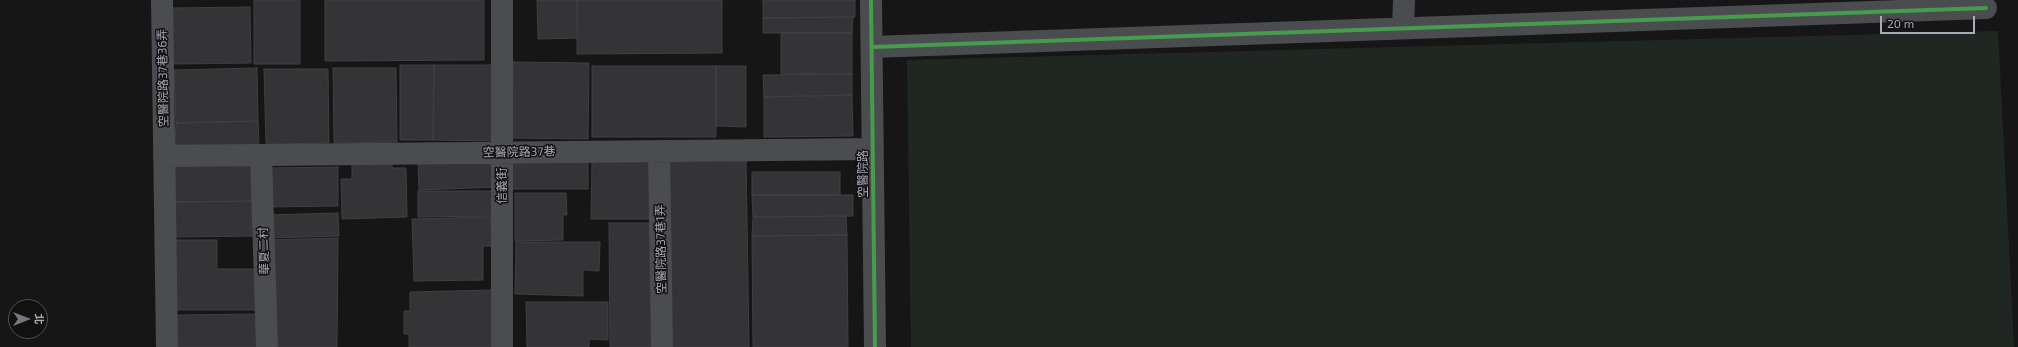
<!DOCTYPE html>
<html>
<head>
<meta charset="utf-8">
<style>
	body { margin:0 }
	#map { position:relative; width:2018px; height:347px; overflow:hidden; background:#161617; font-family:"Exo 2","Noto Sans TC",sans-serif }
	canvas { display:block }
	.north { position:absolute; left:8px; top:299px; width:40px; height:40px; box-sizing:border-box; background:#111112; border:1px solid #4e4e54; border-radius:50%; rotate:90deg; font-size:11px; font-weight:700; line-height:16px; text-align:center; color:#a9aab6 }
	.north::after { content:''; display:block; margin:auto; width:14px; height:18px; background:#76767e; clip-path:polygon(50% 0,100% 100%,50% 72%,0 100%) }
	.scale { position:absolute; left:1880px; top:16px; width:95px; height:18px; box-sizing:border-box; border:2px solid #a9aab6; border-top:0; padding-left:5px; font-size:12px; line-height:14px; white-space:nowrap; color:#a9aab6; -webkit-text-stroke:3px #111112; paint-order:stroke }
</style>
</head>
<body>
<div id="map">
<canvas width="2018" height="347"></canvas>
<div class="north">北</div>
<div class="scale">20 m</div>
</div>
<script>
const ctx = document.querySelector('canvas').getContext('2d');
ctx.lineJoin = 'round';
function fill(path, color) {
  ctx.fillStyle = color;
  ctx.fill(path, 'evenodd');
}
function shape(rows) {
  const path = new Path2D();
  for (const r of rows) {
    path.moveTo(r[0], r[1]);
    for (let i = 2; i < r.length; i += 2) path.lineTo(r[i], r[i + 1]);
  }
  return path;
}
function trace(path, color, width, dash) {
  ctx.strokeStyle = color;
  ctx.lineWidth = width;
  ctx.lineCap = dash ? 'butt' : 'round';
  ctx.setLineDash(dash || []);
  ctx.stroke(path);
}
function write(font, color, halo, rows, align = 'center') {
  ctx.font = font + ' "Exo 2","Noto Sans TC",sans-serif';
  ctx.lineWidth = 3;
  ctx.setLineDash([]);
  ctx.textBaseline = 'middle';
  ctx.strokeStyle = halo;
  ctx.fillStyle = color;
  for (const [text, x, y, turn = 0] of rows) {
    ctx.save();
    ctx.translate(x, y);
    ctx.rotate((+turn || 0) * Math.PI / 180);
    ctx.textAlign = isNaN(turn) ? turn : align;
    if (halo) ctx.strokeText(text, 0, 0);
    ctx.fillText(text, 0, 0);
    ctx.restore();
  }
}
const green = shape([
	[1998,31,2014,347,911,347,907,60]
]);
const building = shape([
	[254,0,300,0,300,64,254,64,254,0],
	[325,0,484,0,484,60,325,61,325,0],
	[537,0,577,0,578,38,538,39,537,0],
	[577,0,722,0,722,53,577,54,577,0],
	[763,0,855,0,855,17,763,18,763,0],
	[250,7,251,63,173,64,173,8,250,7],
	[853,17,852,33,763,33,763,18,853,17],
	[781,33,852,33,852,74,781,74,781,33],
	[513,62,589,63,588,139,512,138,513,62],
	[400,65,434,65,433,140,400,140,400,65],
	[434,65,497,65,497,141,433,140,434,65],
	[592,66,716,66,716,137,592,137,592,66],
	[716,66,746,66,746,127,716,126,716,66],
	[257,68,258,121,176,123,174,70,257,68],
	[333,68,396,68,397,142,334,143,333,68],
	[264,69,328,69,329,143,266,144,264,69],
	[852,74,852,95,764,97,763,75,852,74],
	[852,95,853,136,764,137,764,97,852,95],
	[258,121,259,145,175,145,176,123,258,121],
	[257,157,257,201,175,202,175,159,257,157],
	[496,157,496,187,419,190,418,159,496,157],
	[508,158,588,158,588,189,508,189,508,158],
	[746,158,749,347,668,347,666,159,746,158],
	[392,161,392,168,406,168,407,217,342,219,341,179,352,179,352,162,392,161],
	[592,161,654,161,654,219,591,219,592,161],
	[338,167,338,206,265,207,264,168,338,167],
	[752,172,840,172,840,195,752,195,752,172],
	[418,191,496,191,497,216,418,217,418,191],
	[515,193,566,193,567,215,563,215,563,240,515,241,515,193],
	[752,195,853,195,853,216,753,217,752,195],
	[258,201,258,236,175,237,175,202,258,201],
	[338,213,339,236,269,238,268,215,338,213],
	[846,216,847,235,752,236,753,217,846,216],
	[491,217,492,246,483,246,483,280,414,281,412,219,491,217],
	[609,223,653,223,655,347,610,347,609,223],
	[847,235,848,347,753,347,752,236,847,235],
	[338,238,337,347,271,347,266,240,338,238],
	[175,240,217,240,217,269,262,269,262,310,176,310,175,240],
	[516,242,600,242,599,271,583,270,583,296,515,294,516,242],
	[493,290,494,347,409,347,409,334,404,334,404,311,410,311,410,292,493,290],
	[526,302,608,302,608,340,589,339,589,347,527,347,526,302],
	[258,314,259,347,177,347,176,315,258,314]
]);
const minor = shape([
	[162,0,167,347],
	[502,0,502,347],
	[871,0,875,347],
	[1403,28,1404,0],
	[872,47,1986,8],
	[659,151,662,347],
	[261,155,267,347],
	[164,156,873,149]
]);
const cycleway = shape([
	[871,0,875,347],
	[872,47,1986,8]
]);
const streetNames = [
	["空醫院路37巷36弄",163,78,-91],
	["空醫院路37巷",519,152,-1],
	["空醫院路",863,174,-90],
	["信義街",502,186,-90],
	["空醫院路37巷1弄",661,249,-91],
	["華夏二村",264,251,-92]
];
fill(green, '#202723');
fill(building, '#343436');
trace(building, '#3f4043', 1);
trace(minor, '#4b4c4f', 22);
trace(cycleway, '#469c4c', 4);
write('12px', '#a9aab6', '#111112', streetNames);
</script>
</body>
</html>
